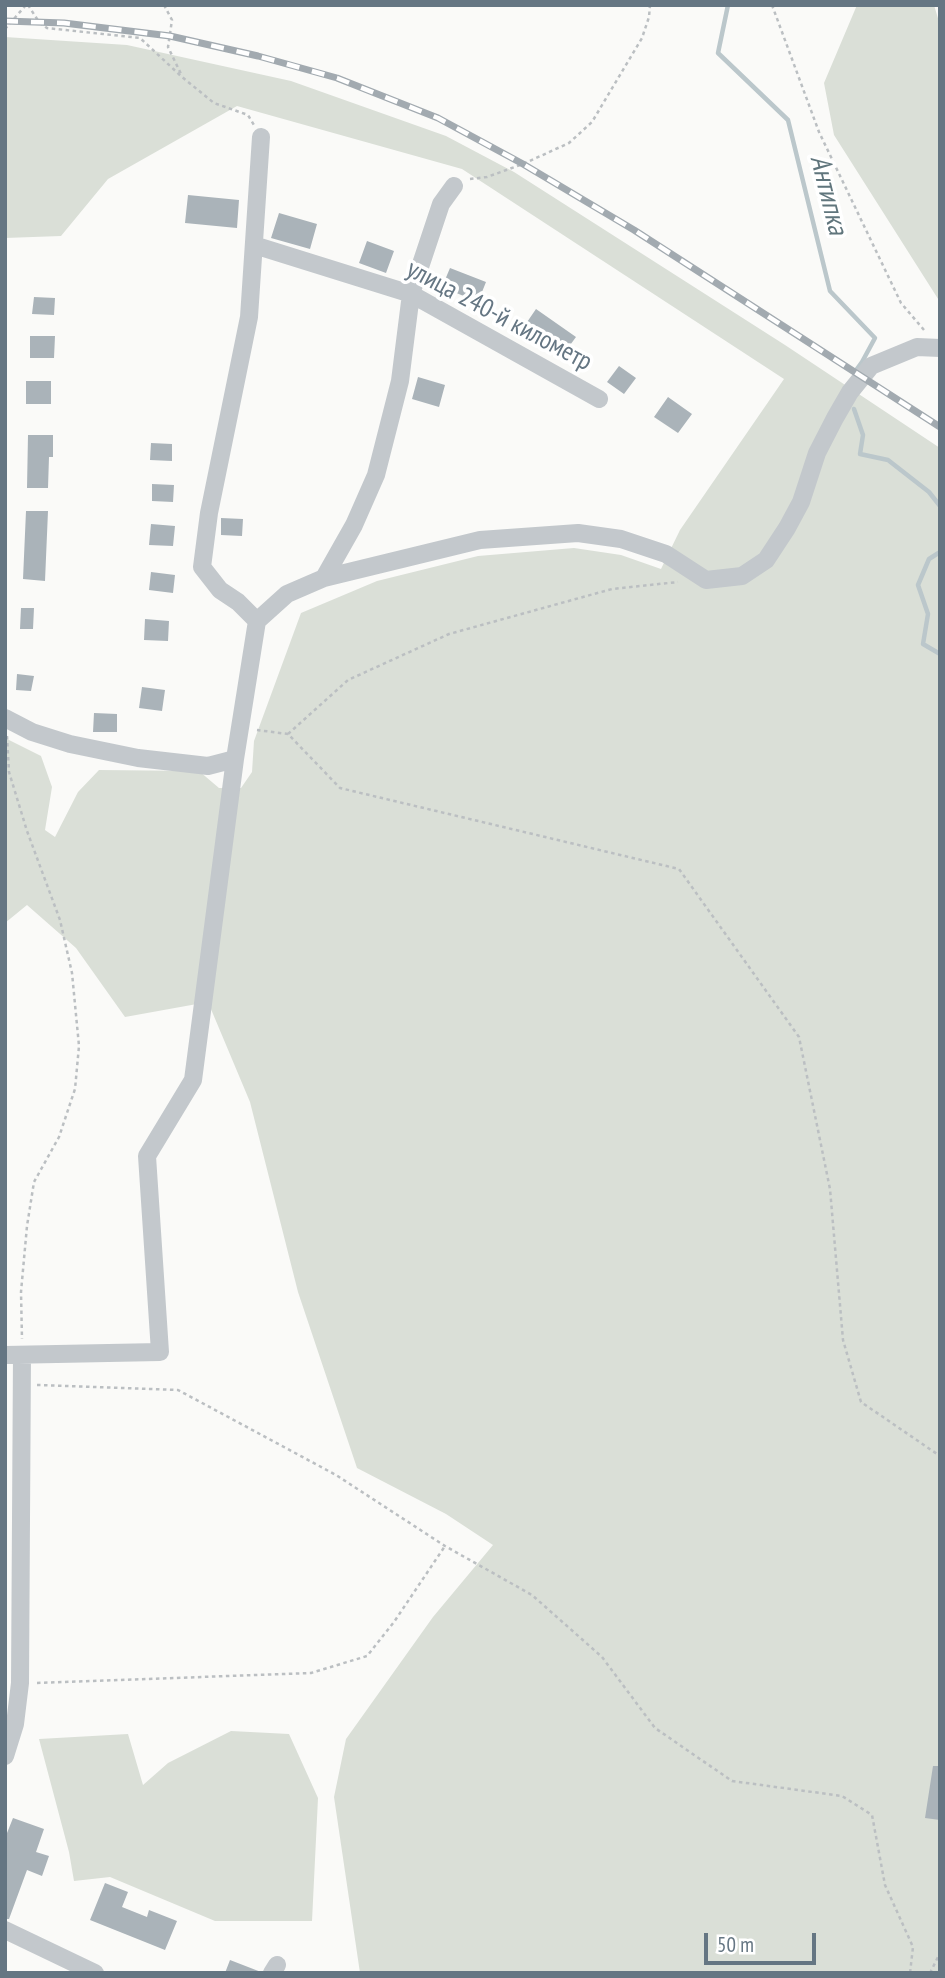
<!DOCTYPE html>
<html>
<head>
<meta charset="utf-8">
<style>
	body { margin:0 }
	#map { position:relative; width:945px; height:1978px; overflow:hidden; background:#fafaf8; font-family:"PT Sans Narrow",sans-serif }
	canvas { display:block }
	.frame { position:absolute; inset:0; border:7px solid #657683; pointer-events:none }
	.scale { position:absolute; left:704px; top:1933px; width:112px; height:32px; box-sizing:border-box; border:4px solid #657683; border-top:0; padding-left:9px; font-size:21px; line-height:24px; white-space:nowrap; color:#657683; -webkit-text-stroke:5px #fff; paint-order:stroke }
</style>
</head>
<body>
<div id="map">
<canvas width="945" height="1978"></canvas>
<div class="frame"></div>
<div class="scale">50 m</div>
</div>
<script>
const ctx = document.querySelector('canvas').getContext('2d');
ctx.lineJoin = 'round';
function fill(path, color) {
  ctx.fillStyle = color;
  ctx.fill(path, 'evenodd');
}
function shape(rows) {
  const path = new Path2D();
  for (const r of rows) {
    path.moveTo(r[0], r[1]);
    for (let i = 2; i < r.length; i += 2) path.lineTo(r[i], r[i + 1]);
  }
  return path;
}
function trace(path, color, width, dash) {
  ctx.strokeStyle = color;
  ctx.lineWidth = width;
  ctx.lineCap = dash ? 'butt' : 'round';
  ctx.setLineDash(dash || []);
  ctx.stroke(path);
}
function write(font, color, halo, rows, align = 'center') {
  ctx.font = font + ' "PT Sans Narrow",sans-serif';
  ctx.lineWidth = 7;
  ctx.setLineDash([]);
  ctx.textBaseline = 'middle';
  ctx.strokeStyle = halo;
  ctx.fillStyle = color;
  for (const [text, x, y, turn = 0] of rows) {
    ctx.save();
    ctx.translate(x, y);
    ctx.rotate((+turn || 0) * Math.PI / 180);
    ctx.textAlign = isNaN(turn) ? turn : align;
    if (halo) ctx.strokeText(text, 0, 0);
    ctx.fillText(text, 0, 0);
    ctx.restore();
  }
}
const green = shape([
	[857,5,934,5,940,25,940,302,834,135,824,83],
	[5,37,127,45,291,81,446,136,514,172,785,345,940,448,940,1973,360,1973,334,1797,346,1739,433,1617,493,1545,446,1514,357,1468,298,1292,250,1102,208,1002,125,1017,76,948,27,905,5,923,5,738,41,756,52,787,45,830,55,837,78,792,99,770,199,771,219,788,241,788,252,772,254,741,301,613,377,581,478,556,574,548,621,555,661,569,680,530,784,379,462,169,237,106,108,179,61,236,5,238],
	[231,1731,289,1734,318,1798,312,1921,215,1921,110,1877,74,1881,69,1852,39,1739,128,1734,143,1785,168,1763]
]);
const stream = shape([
	[728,5,718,53,788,120,830,291,875,338,862,362,854,373],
	[854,409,863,435,860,454,888,460,929,492,940,506],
	[940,552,929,559,918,585,928,614,923,644,940,654]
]);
const building = shape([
	[188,195,239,200,237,228,185,223],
	[279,213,317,224,310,249,271,238],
	[367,241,394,251,386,273,359,263],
	[450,268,486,282,478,302,442,287],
	[34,297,55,298,54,315,32,314],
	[536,309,576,337,562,356,523,328],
	[30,336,55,336,54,358,30,358],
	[619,366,636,378,624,394,607,382],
	[418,377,445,385,439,407,412,399],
	[26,381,51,381,51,404,26,404],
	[668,397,692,414,678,433,654,417],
	[28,435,53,435,53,457,49,457,48,488,27,488],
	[151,443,172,444,172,461,150,460],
	[152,484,174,485,173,502,152,501],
	[26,511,48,511,45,581,23,579],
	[221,518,243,519,242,536,221,535],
	[151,524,175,526,173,546,149,545],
	[151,572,175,575,173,593,149,590],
	[21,608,34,608,33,629,20,629],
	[145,619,169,621,168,641,144,640],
	[17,674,34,676,31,691,16,690],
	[142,687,165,690,162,711,139,708],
	[94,713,117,714,117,732,93,732],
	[933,1766,940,1766,940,1820,925,1818],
	[13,1818,44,1829,36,1852,49,1856,42,1876,27,1870,9,1919,5,1919,5,1838],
	[105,1883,128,1892,122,1907,147,1917,149,1910,177,1921,165,1950,90,1920],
	[230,1960,261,1972,261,1973,225,1973]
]);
const path = shape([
	[28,5,39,22,47,28,140,38,182,77,214,103,248,115,254,125],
	[164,5,172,20,168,47,181,74],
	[772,5,819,132,901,303,924,330],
	[5,29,26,5],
	[470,179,487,177,523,164,569,143,592,122,642,38,649,17,650,5],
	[257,730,288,734,340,788,679,869,799,1037,830,1189,843,1340,861,1402,940,1456],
	[288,734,348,680,449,634,612,589,678,582],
	[7,736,9,772,27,831,60,920,72,973,79,1046,75,1089,59,1137,34,1182,27,1226,21,1292,22,1339],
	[37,1385,178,1390,336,1475,445,1546,532,1595,602,1657,655,1728,732,1781,842,1796,872,1815,885,1885,913,1947,910,1973],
	[37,1683,311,1673,367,1656,394,1622,445,1546],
	[930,1973,940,1953]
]);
const minor = shape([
	[254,245,411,294,599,399],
	[324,578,354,525,376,475,400,381,411,294,441,204,454,186],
	[257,621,238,602,220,590,202,567,209,513,249,317,261,137],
	[5,718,32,732,70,744,138,758,208,766,235,759],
	[5,1355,160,1352,147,1156,193,1080,235,759,257,621,287,594,324,578,480,540,578,533,621,539,666,554,706,580,742,576,766,560,787,528,801,502,817,453,835,418,850,392,871,366,917,347,940,348],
	[5,1756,15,1724,20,1683,22,1355],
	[5,1930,95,1973],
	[272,1973,277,1965]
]);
const rail = shape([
	[5,21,64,23,170,36,258,56,337,78,438,118,523,164,634,230,940,427]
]);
const streetNames = [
	["улица 240-й километр",499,316,28]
];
const waterNames = [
	["Антипка",828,195,76]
];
fill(green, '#dadfd7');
trace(stream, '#bbc7cb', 4.5);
fill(building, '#aab3b9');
trace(path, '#bbbfc2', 2.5, [3.5, 3.5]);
trace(minor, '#c3c8cc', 18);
trace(rail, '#a2aab0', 7);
trace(rail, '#fff', 4.5, [13]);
write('26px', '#657683', '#fff', streetNames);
write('italic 28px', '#60757c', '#fff', waterNames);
</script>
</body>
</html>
